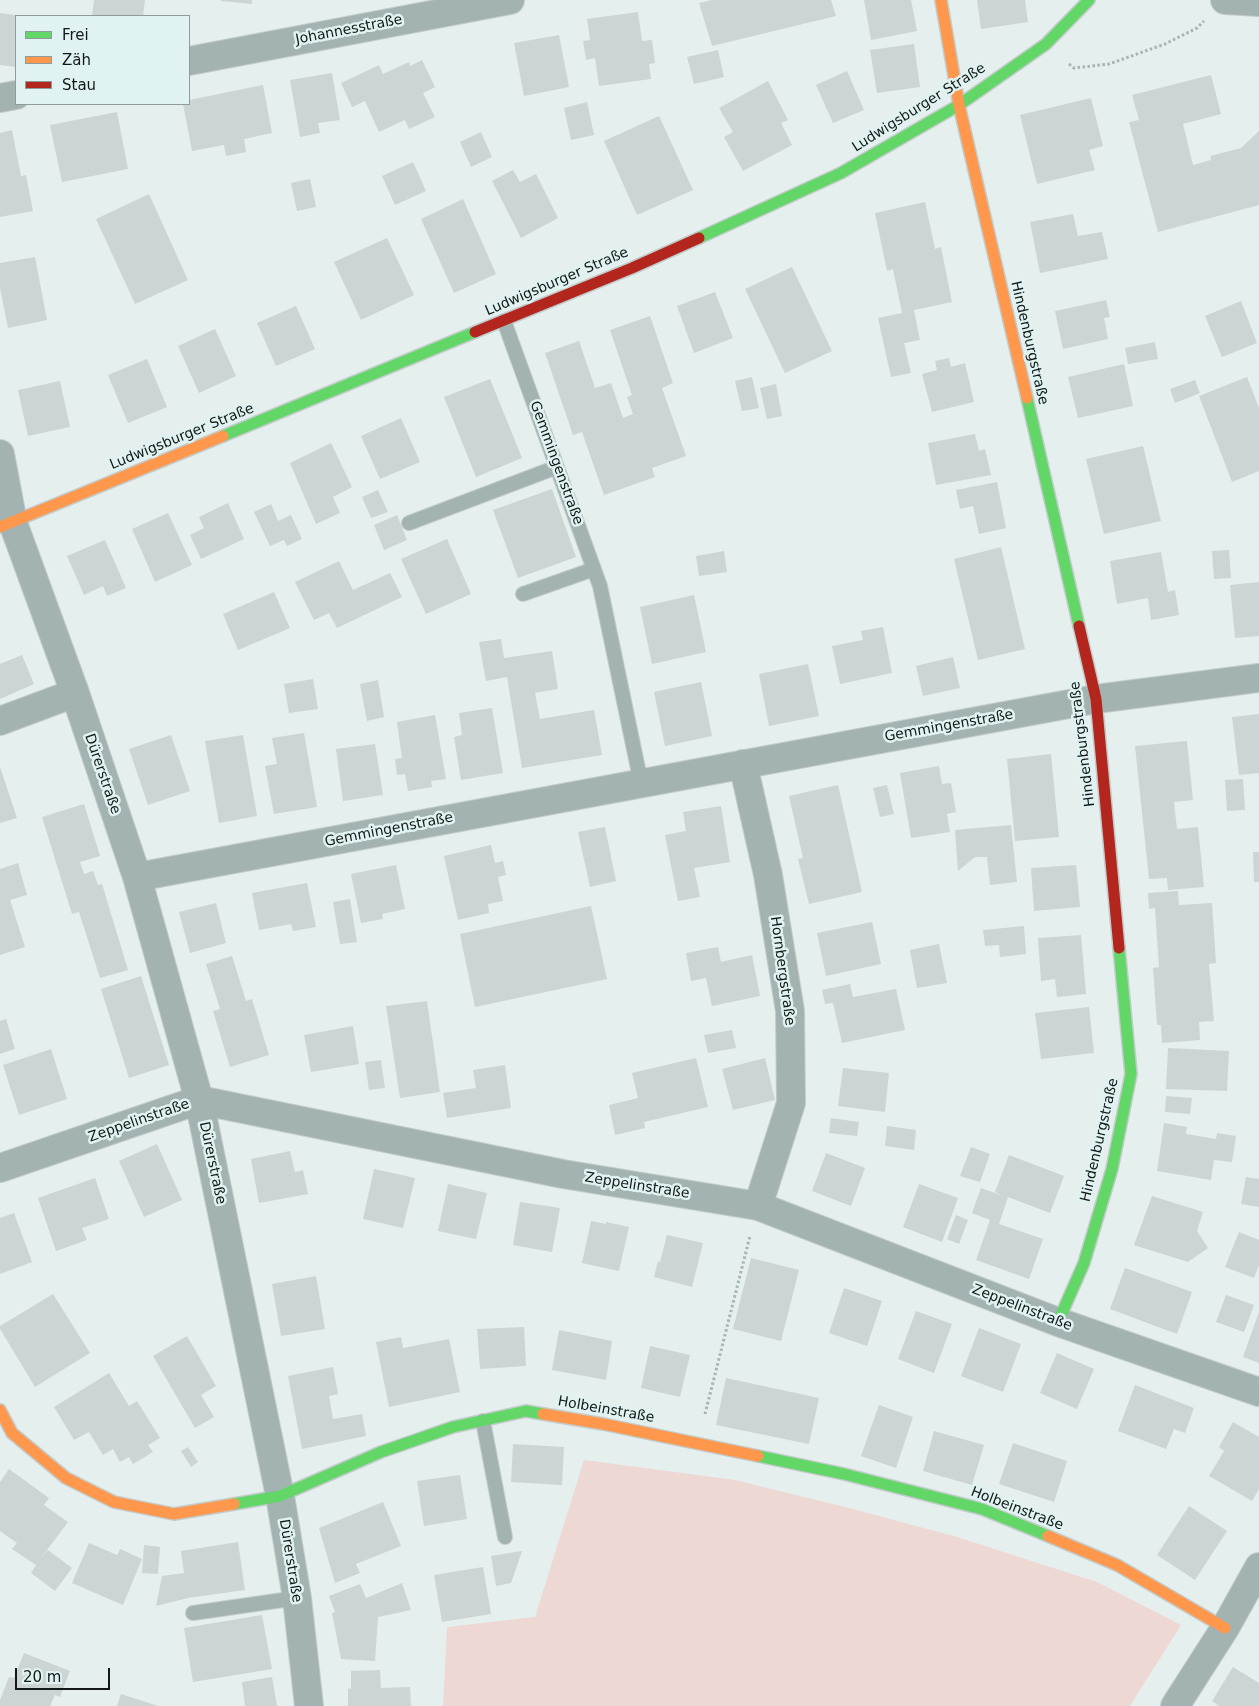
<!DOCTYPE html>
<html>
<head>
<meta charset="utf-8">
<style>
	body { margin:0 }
	#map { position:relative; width:1259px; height:1706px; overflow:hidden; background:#e4efee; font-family:"DejaVu Sans",sans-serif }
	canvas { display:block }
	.legend { position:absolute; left:15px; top:15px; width:175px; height:90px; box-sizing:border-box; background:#e0f3f2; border:1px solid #8e9c9b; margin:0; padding:6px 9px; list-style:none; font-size:15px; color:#121918 }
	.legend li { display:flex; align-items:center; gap:10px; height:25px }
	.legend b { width:25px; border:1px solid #8e9c9b }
	.scale { position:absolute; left:15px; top:1668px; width:95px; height:22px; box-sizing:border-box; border:2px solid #121918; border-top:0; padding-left:6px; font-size:15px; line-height:18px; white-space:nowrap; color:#121918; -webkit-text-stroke:4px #e0f3f2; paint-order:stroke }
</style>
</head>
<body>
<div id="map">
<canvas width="1259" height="1706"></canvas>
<ul class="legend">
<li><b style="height:6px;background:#63d668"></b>Frei</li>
<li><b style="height:6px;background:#ff974d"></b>Zäh</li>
<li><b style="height:6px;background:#b3261e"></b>Stau</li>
</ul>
<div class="scale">20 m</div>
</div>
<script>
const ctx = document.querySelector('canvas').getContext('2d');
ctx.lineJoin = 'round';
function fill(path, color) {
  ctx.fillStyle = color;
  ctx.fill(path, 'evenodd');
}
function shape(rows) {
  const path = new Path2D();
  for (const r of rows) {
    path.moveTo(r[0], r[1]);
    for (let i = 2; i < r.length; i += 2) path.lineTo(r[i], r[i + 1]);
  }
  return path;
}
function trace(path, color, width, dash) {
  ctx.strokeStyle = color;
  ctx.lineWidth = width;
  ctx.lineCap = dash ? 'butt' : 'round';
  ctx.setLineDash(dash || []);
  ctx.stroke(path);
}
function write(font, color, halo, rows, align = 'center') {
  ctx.font = font + ' "DejaVu Sans",sans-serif';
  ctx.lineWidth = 5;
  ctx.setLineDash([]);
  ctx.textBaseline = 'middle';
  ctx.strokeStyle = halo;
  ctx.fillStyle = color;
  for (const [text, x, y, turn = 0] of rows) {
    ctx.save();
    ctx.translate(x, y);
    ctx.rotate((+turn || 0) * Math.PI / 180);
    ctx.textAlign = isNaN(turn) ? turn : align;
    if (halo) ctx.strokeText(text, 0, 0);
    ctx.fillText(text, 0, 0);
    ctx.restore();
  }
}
const green = shape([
	[584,1460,735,1480,853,1509,957,1537,1097,1582,1181,1625,1130,1706,443,1706,447,1627,535,1617]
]);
const building = shape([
	[94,0,145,0,143,16,92,16],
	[221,0,252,0,252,4,221,1],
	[712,0,831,0,836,16,712,46,699,3],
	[864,0,911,0,917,31,871,40],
	[977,0,1025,0,1028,22,981,29],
	[638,12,642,41,652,40,655,63,649,64,651,79,599,86,595,58,586,60,583,41,590,40,587,19],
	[0,13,16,15,16,67,0,65],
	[559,35,569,87,524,96,514,43],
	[914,44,920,87,877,93,870,50],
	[718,50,724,77,694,84,687,57],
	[422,60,435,87,423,93,435,117,409,129,405,120,379,132,365,101,352,107,341,83,379,65,383,74,409,62,410,66],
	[847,71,864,110,833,123,816,85],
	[332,73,340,120,318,123,320,133,300,137,290,80],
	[1211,75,1221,114,1183,124,1193,165,1211,160,1210,156,1241,148,1259,131,1259,205,1158,232,1129,122,1139,120,1132,95],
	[768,81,788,120,781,123,792,145,743,171,724,137,733,132,719,108],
	[263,85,272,133,244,139,246,152,226,156,224,145,192,151,183,104,189,104,189,100],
	[1091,98,1103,146,1089,150,1095,170,1037,184,1020,115],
	[587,102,594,135,571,140,564,108],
	[117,112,128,169,62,182,50,125],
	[659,116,693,190,637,215,604,141],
	[12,130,21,176,26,175,33,211,0,217,0,133],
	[481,132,492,157,471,167,460,142],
	[413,162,426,191,395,205,382,176],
	[513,170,520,182,536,174,558,218,521,238,492,181],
	[310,179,316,207,297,211,291,183],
	[149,194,188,280,135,304,96,219],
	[463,199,496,274,454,293,421,219],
	[925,202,935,249,941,247,952,302,914,310,920,340,904,343,911,373,891,377,878,318,902,313,893,269,887,271,875,213],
	[1073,214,1078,236,1102,232,1108,259,1040,273,1030,222],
	[387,238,414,295,361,320,334,262],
	[35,257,47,320,8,328,0,288,0,263],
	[792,267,832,351,785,373,745,289],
	[715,292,733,338,694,353,677,306],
	[1106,300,1110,317,1104,318,1108,339,1063,349,1055,311],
	[1241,301,1257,343,1222,357,1205,316],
	[296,306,315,349,276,366,257,323],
	[650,316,673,383,662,388,686,456,652,468,655,477,604,495,582,432,573,435,545,353,579,341,595,388,611,383,623,418,633,414,627,397,632,395,610,330],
	[215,329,236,376,199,393,178,346],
	[1155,342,1158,359,1128,364,1125,348],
	[949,358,951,367,965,363,974,402,932,412,922,374,937,370,935,361],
	[147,359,167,407,128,423,108,375],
	[1124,364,1133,406,1078,418,1068,377],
	[752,377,759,408,742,411,735,381],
	[1247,377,1259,408,1259,471,1232,482,1199,396],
	[490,379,522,458,476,477,444,397],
	[1195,380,1200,393,1175,403,1170,389],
	[60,381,70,427,28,436,18,390],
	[776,384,782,416,767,419,760,388],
	[401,418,420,462,380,479,361,436],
	[975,434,979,451,985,449,991,475,936,485,928,443],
	[331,443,352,487,333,497,340,513,316,524,290,463],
	[1143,446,1161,521,1104,534,1086,459],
	[997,482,1006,528,979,534,973,506,960,509,956,490],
	[552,489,576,557,518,578,493,510],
	[378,490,388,512,371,518,362,497],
	[228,503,244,539,201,559,190,535,204,528,199,517],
	[271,504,278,521,291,515,302,539,287,546,284,540,270,546,254,512],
	[168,513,192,565,155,582,132,529],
	[397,515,407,540,384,550,374,525],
	[447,539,471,594,426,614,401,559],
	[105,540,126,588,107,596,103,586,84,595,67,556],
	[1001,547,1025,649,978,660,954,559],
	[1229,550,1231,578,1214,579,1212,551],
	[724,551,727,572,699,576,696,556],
	[1161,552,1168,592,1175,590,1179,615,1151,620,1148,598,1117,604,1110,561],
	[339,561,353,590,390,573,402,597,337,628,329,613,314,620,295,582],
	[1259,582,1259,636,1235,638,1230,585],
	[274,592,290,628,238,650,223,614],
	[694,595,706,652,652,664,640,607],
	[883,627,892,673,840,684,832,646,863,640,861,631],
	[501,639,504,658,552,651,558,689,535,693,540,719,594,710,602,755,522,768,507,677,486,681,479,642],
	[22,655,34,684,0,699,0,664],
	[953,657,960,688,923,696,916,666],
	[808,664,819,716,769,726,759,674],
	[313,679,318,709,289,713,284,684],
	[378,680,384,717,367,721,360,684],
	[701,682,712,736,665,746,654,692],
	[492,708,503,773,461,780,454,737,462,735,459,713],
	[1259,714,1259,773,1239,775,1232,717],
	[435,715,446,779,431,781,432,787,408,791,405,774,397,775,395,759,402,758,397,722],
	[304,733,317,807,274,814,265,766,277,764,272,738],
	[171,735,190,791,148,805,129,749],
	[243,735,257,816,219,823,205,741],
	[1187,741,1193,800,1174,802,1177,829,1198,827,1204,887,1168,890,1167,878,1149,879,1135,746],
	[375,744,383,795,343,801,336,749],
	[1051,754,1059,837,1015,841,1007,759],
	[939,766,942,784,951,783,956,812,947,814,950,832,911,838,900,773],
	[0,767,17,818,0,823],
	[1243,779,1245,810,1227,811,1225,780],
	[838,785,862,892,809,904,798,859,803,858,789,796],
	[887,785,894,814,880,817,873,788],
	[84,804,100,856,80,862,84,874,93,871,98,885,102,884,128,970,100,978,79,912,72,914,42,817],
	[721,806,730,862,694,868,700,897,678,901,665,835,686,831,683,812],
	[1011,825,1017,882,990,885,987,857,975,857,958,871,955,830],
	[605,827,616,881,590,887,578,832],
	[491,845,495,863,503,861,506,875,498,877,503,901,488,904,489,913,458,920,444,856],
	[1253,852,1259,852,1259,882,1254,882],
	[18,863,27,895,10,900,25,947,0,955,0,869],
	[396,865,405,909,382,914,383,919,361,923,351,874],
	[1076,865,1080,907,1034,911,1031,868],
	[307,883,316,927,293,931,291,924,259,930,252,893],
	[1178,891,1179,905,1212,903,1216,963,1209,964,1214,1021,1199,1022,1200,1040,1162,1043,1161,1025,1157,1025,1153,968,1159,967,1155,908,1149,909,1148,893],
	[350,899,357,942,340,944,333,902],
	[216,903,226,943,190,953,179,912],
	[591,906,607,979,475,1007,460,934],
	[872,922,881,964,826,976,817,933],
	[1024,926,1026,954,1000,957,999,945,985,946,983,930],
	[1081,935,1086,994,1057,997,1055,979,1041,981,1038,938],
	[939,944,947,983,917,988,910,950],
	[718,947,721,962,752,955,760,996,712,1006,706,978,691,981,686,953],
	[232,956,246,1001,252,999,269,1055,230,1067,213,1011,220,1009,206,964],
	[141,976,169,1065,129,1078,101,989],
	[850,984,853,997,896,989,905,1030,842,1043,833,1003,825,1004,822,990],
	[427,1001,440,1092,400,1098,386,1006],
	[1089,1007,1094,1053,1041,1059,1035,1013],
	[6,1019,15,1049,0,1054,0,1021],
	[353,1026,359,1064,311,1072,304,1035],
	[732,1030,736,1048,708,1053,704,1035],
	[1168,1048,1229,1051,1227,1091,1166,1089],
	[51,1049,67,1099,19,1115,3,1065],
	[696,1058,708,1107,644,1122,645,1128,615,1135,609,1105,638,1098,632,1073],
	[765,1058,775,1100,733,1110,722,1069],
	[381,1060,385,1088,369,1090,365,1062],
	[505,1065,511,1108,447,1118,443,1093,476,1088,473,1070],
	[843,1068,889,1073,885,1112,838,1106],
	[1166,1096,1192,1098,1190,1114,1165,1112],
	[831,1118,859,1122,857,1136,829,1133],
	[1164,1123,1187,1127,1186,1134,1216,1139,1217,1133,1236,1136,1232,1162,1214,1160,1211,1180,1157,1171],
	[887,1126,916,1130,914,1150,885,1146],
	[157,1144,182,1200,144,1217,119,1161],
	[971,1147,990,1154,980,1182,960,1176],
	[290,1151,295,1172,303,1170,308,1194,259,1203,251,1159],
	[826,1153,865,1168,851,1206,812,1191],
	[1009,1155,1064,1176,1050,1213,1008,1197,999,1224,1043,1239,1029,1279,976,1260,990,1220,972,1213,981,1188,1003,1196,995,1192],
	[374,1169,415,1178,403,1228,363,1219],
	[1246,1177,1259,1179,1259,1207,1241,1204],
	[95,1178,109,1219,82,1228,87,1240,56,1251,38,1198],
	[448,1184,487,1193,476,1239,438,1231],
	[919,1184,958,1198,942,1242,903,1227],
	[1152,1196,1203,1212,1197,1231,1208,1248,1188,1262,1134,1245],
	[520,1202,560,1208,552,1252,513,1245],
	[14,1213,32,1262,0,1274,0,1218],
	[956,1215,968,1220,959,1244,947,1239],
	[591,1221,606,1224,606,1222,629,1227,619,1271,582,1263],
	[1239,1232,1259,1240,1259,1265,1254,1278,1225,1267],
	[667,1235,703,1243,692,1287,654,1277,658,1261,660,1262],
	[751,1258,799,1270,781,1341,733,1329],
	[1125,1268,1192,1292,1177,1334,1110,1309],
	[316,1276,325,1329,281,1336,272,1284],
	[844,1288,882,1301,867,1346,829,1333],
	[53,1294,90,1353,35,1387,0,1329,0,1326],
	[1226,1295,1254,1305,1244,1332,1216,1322],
	[916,1311,952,1324,934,1373,898,1359],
	[1259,1312,1259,1363,1243,1357],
	[524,1327,526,1366,480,1369,477,1329],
	[979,1328,1021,1344,1003,1392,961,1376],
	[559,1330,612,1341,606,1380,552,1370],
	[187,1336,216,1386,201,1395,214,1417,195,1428,153,1356],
	[401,1337,403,1348,449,1339,460,1392,389,1407,376,1342],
	[650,1346,690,1355,680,1397,641,1388],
	[1057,1353,1094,1369,1077,1409,1040,1393],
	[333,1367,338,1394,329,1396,333,1419,362,1414,366,1436,302,1449,288,1376],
	[109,1373,129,1406,137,1401,160,1438,148,1445,153,1452,133,1464,129,1457,120,1462,113,1449,103,1455,89,1432,74,1440,54,1407],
	[726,1378,819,1398,809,1444,716,1425],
	[1135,1385,1194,1408,1185,1433,1174,1429,1166,1449,1118,1431],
	[879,1405,913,1417,896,1468,861,1456],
	[1233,1422,1259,1437,1259,1489,1252,1501,1209,1476,1224,1451,1219,1447],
	[934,1431,984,1445,972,1485,923,1471],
	[1013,1443,1067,1461,1054,1502,999,1484],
	[513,1444,564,1447,562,1485,511,1482],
	[188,1447,198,1462,191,1467,181,1451],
	[9,1469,49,1498,44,1505,68,1522,41,1558,48,1550,72,1568,55,1591,31,1573,36,1565,12,1549,17,1543,0,1531,0,1482],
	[460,1475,467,1519,424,1526,417,1481],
	[383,1502,401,1546,356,1564,360,1573,335,1583,319,1528],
	[1189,1506,1227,1531,1195,1580,1157,1555],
	[238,1542,245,1590,188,1598,156,1606,162,1576,184,1573,181,1551],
	[89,1543,117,1555,120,1549,142,1559,123,1605,72,1583],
	[144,1545,160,1547,158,1574,142,1573],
	[522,1551,511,1583,496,1586,491,1556],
	[483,1567,491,1614,442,1622,434,1575],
	[402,1583,411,1610,378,1617,375,1661,341,1659,332,1613,335,1612,329,1596,360,1584,366,1598],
	[262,1615,272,1669,193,1682,184,1628],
	[24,1653,70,1671,60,1697,55,1695,50,1706,0,1706,0,1700,9,1677,14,1678],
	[1233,1667,1259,1683,1259,1706,1219,1706,1212,1701],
	[380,1670,381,1688,410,1687,411,1706,348,1706,348,1688,351,1689,351,1671],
	[272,1677,277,1706,245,1706,242,1682],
	[121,1694,158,1706,117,1706]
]);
const path = shape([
	[1069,64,1074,68,1109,64,1165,44,1197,28,1204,21],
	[705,1414,750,1236]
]);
const lane = shape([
	[504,321,600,586,641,783],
	[409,523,557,467],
	[523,594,594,569],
	[483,1421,505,1537],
	[193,1613,297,1598]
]);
const street = shape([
	[1225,0,1259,2],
	[189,61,510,0],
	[0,98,16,95],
	[0,454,13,523,75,693,137,877,199,1100,280,1496,297,1598,309,1706],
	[0,721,75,693],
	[743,764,768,875,790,1011,791,1103,758,1206],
	[137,877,1096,699,1259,678],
	[0,1168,199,1100,563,1174,758,1206,1058,1322,1259,1392],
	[1175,1706,1225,1628,1259,1567]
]);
const fast = shape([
	[699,238,841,173,959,105,1046,44,1089,0],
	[1027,398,1079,626],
	[223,436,475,332],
	[1058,1322,1084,1263,1112,1169,1131,1074,1119,948],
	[758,1456,844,1474,982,1509,1048,1536],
	[234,1504,280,1496,381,1452,453,1427,526,1411,543,1414]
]);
const slow = shape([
	[941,0,959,105,1027,398],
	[0,527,223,436],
	[0,1410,12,1433,66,1478,114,1502,174,1514,234,1504],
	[543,1414,603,1424,758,1456],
	[1048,1536,1117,1565,1225,1628]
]);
const jam = shape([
	[475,332,632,268,699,238],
	[1079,626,1096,699,1119,948]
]);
const streetNames = [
	["Johannesstraße",349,30,-11],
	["Ludwigsburger Straße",919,108,-32],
	["Ludwigsburger Straße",557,282,-23],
	["Hindenburgstraße",1029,343,77],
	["Ludwigsburger Straße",182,437,-22],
	["Gemmingenstraße",556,463,70],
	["Gemmingenstraße",949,726,-10],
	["Hindenburgstraße",1083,744,-97],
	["Dürerstraße",102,774,71],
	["Gemmingenstraße",389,830,-11],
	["Hornbergstraße",782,971,82],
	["Zeppelinstraße",139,1121,-19],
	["Hindenburgstraße",1100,1140,-77],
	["Dürerstraße",212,1163,78],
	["Zeppelinstraße",637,1186,9],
	["Zeppelinstraße",1022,1308,21],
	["Holbeinstraße",606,1410,10],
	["Holbeinstraße",1017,1509,21],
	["Dürerstraße",290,1561,81]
];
fill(green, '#eed8d4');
fill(building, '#ccd5d4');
trace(lane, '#c3cccb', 16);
trace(street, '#c3cccb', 30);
trace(fast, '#c3cccb', 14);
trace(slow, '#c3cccb', 14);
trace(jam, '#c3cccb', 14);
trace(path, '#a8b4b3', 3, [2.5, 2.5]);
trace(lane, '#a3b3b2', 14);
trace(street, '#a3b3b2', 28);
trace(fast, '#63d668', 11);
trace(slow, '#ff974d', 11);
trace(jam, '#b3261e', 11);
write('14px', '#121918', '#e0f3f2', streetNames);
</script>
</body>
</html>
